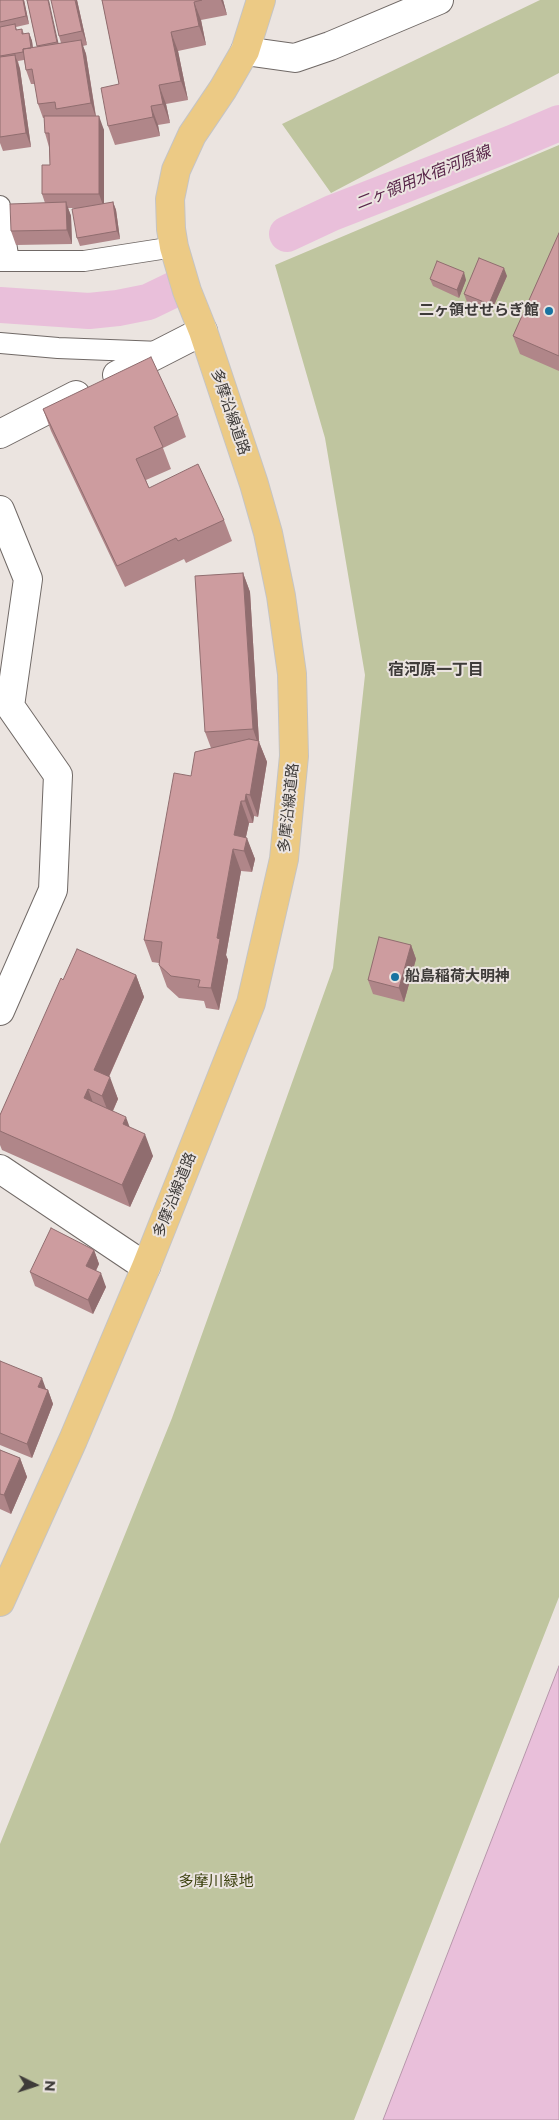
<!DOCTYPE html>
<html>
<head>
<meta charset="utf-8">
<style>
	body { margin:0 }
	#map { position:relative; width:559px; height:2120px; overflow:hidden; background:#ebe4e0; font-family:Montserrat,sans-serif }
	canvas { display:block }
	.north { position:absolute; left:10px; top:2060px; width:50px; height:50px; -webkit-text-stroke:4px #ebe4e0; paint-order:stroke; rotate:94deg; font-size:14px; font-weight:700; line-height:20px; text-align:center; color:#3e3b39 }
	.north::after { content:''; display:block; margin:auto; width:18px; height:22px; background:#3e3b39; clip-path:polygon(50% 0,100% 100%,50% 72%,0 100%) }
</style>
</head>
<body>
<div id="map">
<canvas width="559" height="2120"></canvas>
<div class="north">N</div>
</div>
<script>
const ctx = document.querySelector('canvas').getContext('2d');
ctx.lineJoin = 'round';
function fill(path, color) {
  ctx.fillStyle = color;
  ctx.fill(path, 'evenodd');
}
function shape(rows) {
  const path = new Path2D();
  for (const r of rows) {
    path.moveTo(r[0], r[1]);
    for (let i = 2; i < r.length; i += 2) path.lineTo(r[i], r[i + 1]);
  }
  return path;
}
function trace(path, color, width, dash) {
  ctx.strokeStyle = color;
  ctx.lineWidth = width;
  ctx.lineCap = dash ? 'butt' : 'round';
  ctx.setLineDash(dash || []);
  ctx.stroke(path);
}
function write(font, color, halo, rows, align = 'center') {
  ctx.font = font + ' Montserrat,"Noto Sans JP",sans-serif';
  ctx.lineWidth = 4;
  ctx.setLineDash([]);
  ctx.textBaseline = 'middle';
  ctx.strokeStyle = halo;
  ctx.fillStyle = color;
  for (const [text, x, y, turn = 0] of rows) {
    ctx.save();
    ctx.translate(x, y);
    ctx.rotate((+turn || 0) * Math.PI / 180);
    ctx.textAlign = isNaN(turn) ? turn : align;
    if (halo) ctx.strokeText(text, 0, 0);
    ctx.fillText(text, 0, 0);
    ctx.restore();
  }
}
const green = shape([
	[540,0,559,0,559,73,331,193,282,124],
	[559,145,559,1597,354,2120,0,2120,0,1844,172,1418,333,968,365,675,325,438,275,265]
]);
const water = shape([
	[559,1666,559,2120,383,2120,559,1666]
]);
const canal = shape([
	[287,234,332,213,512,143,559,123],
	[0,305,89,311,118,308,148,302,177,288]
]);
const service = shape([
	[0,206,9,261],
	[0,261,84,261,174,247],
	[0,343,58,348,161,352]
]);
const minor = shape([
	[245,51,295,58,330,46,439,0],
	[117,375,203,331],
	[0,434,76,395],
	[0,510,28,579,10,706,58,775,53,890,0,1011],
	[0,1169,146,1267]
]);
const primary = shape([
	[0,1602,73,1440,146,1267,251,1003,284,859,294,756,292,674,281,596,268,533,254,484,203,331,187,291,174,247,171,229,170,199,176,170,192,135,223,89,245,51,261,0]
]);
const wall = shape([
	[0,0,24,0,29,24,16,27,17,30,22,29,24,34,29,33,32,41,33,48,37,47,27,0,59,44,61,43,59,36,77,0,87,45,83,46,86,54,96,116,104,130,104,204,113,202,116,210,120,239,80,246,77,238,79,208,68,208,71,216,72,244,16,245,11,231,45,203,42,194,50,165,49,147,45,133,44,118,43,118,38,104,35,84,31,84,26,70,24,60,18,61,20,69,31,147,3,151,0,143],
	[102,0,223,0,227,15,201,20,206,45,178,51,188,100,166,104,170,123,158,125,160,136,115,145,108,126,119,84],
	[559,233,559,371,520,354,513,336],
	[507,276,491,312,467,302,464,294],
	[430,279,466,280,459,298,433,286],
	[43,409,178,415,186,437,163,448,171,469,146,480,149,488,224,520,232,541,186,563,184,559,125,587,51,431],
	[243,573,250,592,259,742,267,762,258,817,254,816,253,823,249,823,246,837,255,859,252,872,241,871,226,955,228,960,219,1010,206,1008,204,1001,179,998,167,987,159,965,159,963,152,962,144,940,191,776,211,748,205,732],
	[411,945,416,959,404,1002,373,994,368,980],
	[136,975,144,997,109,1077,118,1099,113,1111,129,1127,153,1156,130,1207,2,1150,0,1145,0,1115,63,980],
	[94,1250,99,1264,96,1271,106,1287,93,1314,35,1286,30,1272],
	[0,1361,48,1390,53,1404,32,1458,0,1445],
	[0,1450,20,1458,27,1477,11,1514,0,1509]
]);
const shadedWall = shape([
	[23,0,24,0,29,24,26,16],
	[48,0,49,0,60,50,57,42],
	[75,0,77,0,87,45,82,31],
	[221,0,223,0,227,15],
	[194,2,201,20,206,45,199,26],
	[171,32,178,51,188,100,181,81],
	[29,33,32,41,34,58,32,50],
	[81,40,86,54,96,118,91,103],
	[15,55,20,69,31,147,26,133],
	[159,85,166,104,170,123,163,104],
	[151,106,158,125,160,136,153,117],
	[99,116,104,130,104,208,99,194],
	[66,202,71,216,72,244,67,230],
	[113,202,116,210,120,239,117,231],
	[504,268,507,276,491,312,489,304],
	[464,272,466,280,459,298,457,290],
	[243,573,250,592,259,742,267,762,258,817,250,795,258,744,253,729],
	[246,794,254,816,253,823,245,801],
	[241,801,249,823,243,850,234,835],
	[247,838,255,859,252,872,244,851],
	[233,849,241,871,226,955,228,960,219,1010,211,988,217,938],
	[411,945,416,959,404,1002,399,988],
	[136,975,144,997,102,1092,94,1070],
	[110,1077,118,1099,110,1117,102,1096],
	[88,1089,96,1111,84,1098],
	[126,1117,134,1139,123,1124],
	[145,1134,153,1156,130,1207,122,1185],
	[94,1250,99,1264,91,1280,86,1266],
	[101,1273,106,1287,93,1314,88,1300],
	[42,1378,47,1392,38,1387],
	[48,1390,53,1404,32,1458,27,1444],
	[20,1458,27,1477,11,1514,4,1495]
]);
const building = shape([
	[0,0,23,0,26,16,0,22,0,0],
	[27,0,48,0,57,42,37,46,27,0],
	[51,0,75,0,82,31,59,36,51,0],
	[102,0,202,0,194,2,199,26,171,32,181,81,159,85,163,104,151,106,153,117,108,126,101,88,119,84,102,0],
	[15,24,16,30,22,29,22,34,29,33,31,48,23,49,23,52,0,56,0,27,15,24],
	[81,40,91,103,56,109,55,102,38,104,32,69,26,70,23,49,81,40],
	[15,55,26,133,0,137,0,57,15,55],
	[44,116,99,116,99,194,42,194,42,165,50,165,49,133,45,133,44,116],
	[66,202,67,230,11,231,10,204,66,202],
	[113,202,117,231,77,238,72,209,113,202],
	[559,233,559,356,513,336,559,233],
	[479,258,504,268,489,304,464,294,479,258],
	[437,261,464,272,457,290,430,279,437,261],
	[151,357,178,415,154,427,163,447,136,459,149,488,198,464,224,520,178,541,176,538,117,566,43,409,151,357],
	[243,573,253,729,205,732,195,576,243,573],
	[249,739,259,741,250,795,246,794,245,801,241,801,234,835,247,838,244,851,233,849,217,938,220,939,211,988,198,987,200,980,171,976,159,965,162,942,144,940,174,773,191,776,195,752,249,739],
	[379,937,411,945,399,988,368,980,379,937],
	[77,949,136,975,94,1070,110,1077,102,1096,88,1089,84,1098,126,1117,123,1124,145,1134,122,1185,0,1131,0,1115,61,978,63,980,77,949],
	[51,1228,94,1250,86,1266,101,1273,88,1300,30,1272,51,1228],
	[0,1361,42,1378,38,1387,48,1390,27,1444,0,1433,0,1361],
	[0,1450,20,1458,4,1495,0,1494,0,1450]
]);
const markers = [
	[549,311,5,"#1873a1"],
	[395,977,5,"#1873a1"]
];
const poiNames = [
	["二ヶ領せせらぎ館",539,311],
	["船島稲荷大明神",405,977,"left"]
];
const streetNames = [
	["多摩沿線道路",230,412,71],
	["多摩沿線道路",289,808,-84],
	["多摩沿線道路",175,1195,-68]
];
const parkNames = [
	["多摩川緑地",216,1882]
];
const waterNames = [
	["二ヶ領用水宿河原線",423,178,-22]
];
const neighbourhoodNames = [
	["宿河原一丁目",436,670]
];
fill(green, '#bfc59f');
fill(water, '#e9bfda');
trace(water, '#b697aa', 1);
trace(canal, '#e9bfda', 36);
trace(service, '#706966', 22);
trace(minor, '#706966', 30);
trace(primary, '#c5c4c4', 30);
trace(service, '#fff', 20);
trace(minor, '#fff', 28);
trace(primary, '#ecca85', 28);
fill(wall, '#b08689');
fill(shadedWall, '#906d6f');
fill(building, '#cd9c9f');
trace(building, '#906d6f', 1);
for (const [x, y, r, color] of markers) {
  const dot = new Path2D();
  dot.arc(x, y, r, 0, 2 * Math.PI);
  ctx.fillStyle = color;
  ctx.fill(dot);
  trace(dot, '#ebe4e0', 2);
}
write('bold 15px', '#3e3b39', '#ebe4e0', poiNames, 'right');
write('15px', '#3e3b39', '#ebe4e0', streetNames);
write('15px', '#3d420f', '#ebe4e0', parkNames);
write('italic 16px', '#59264a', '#ebe4e0', waterNames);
write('bold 16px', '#3e3b39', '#ebe4e0', neighbourhoodNames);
</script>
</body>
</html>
